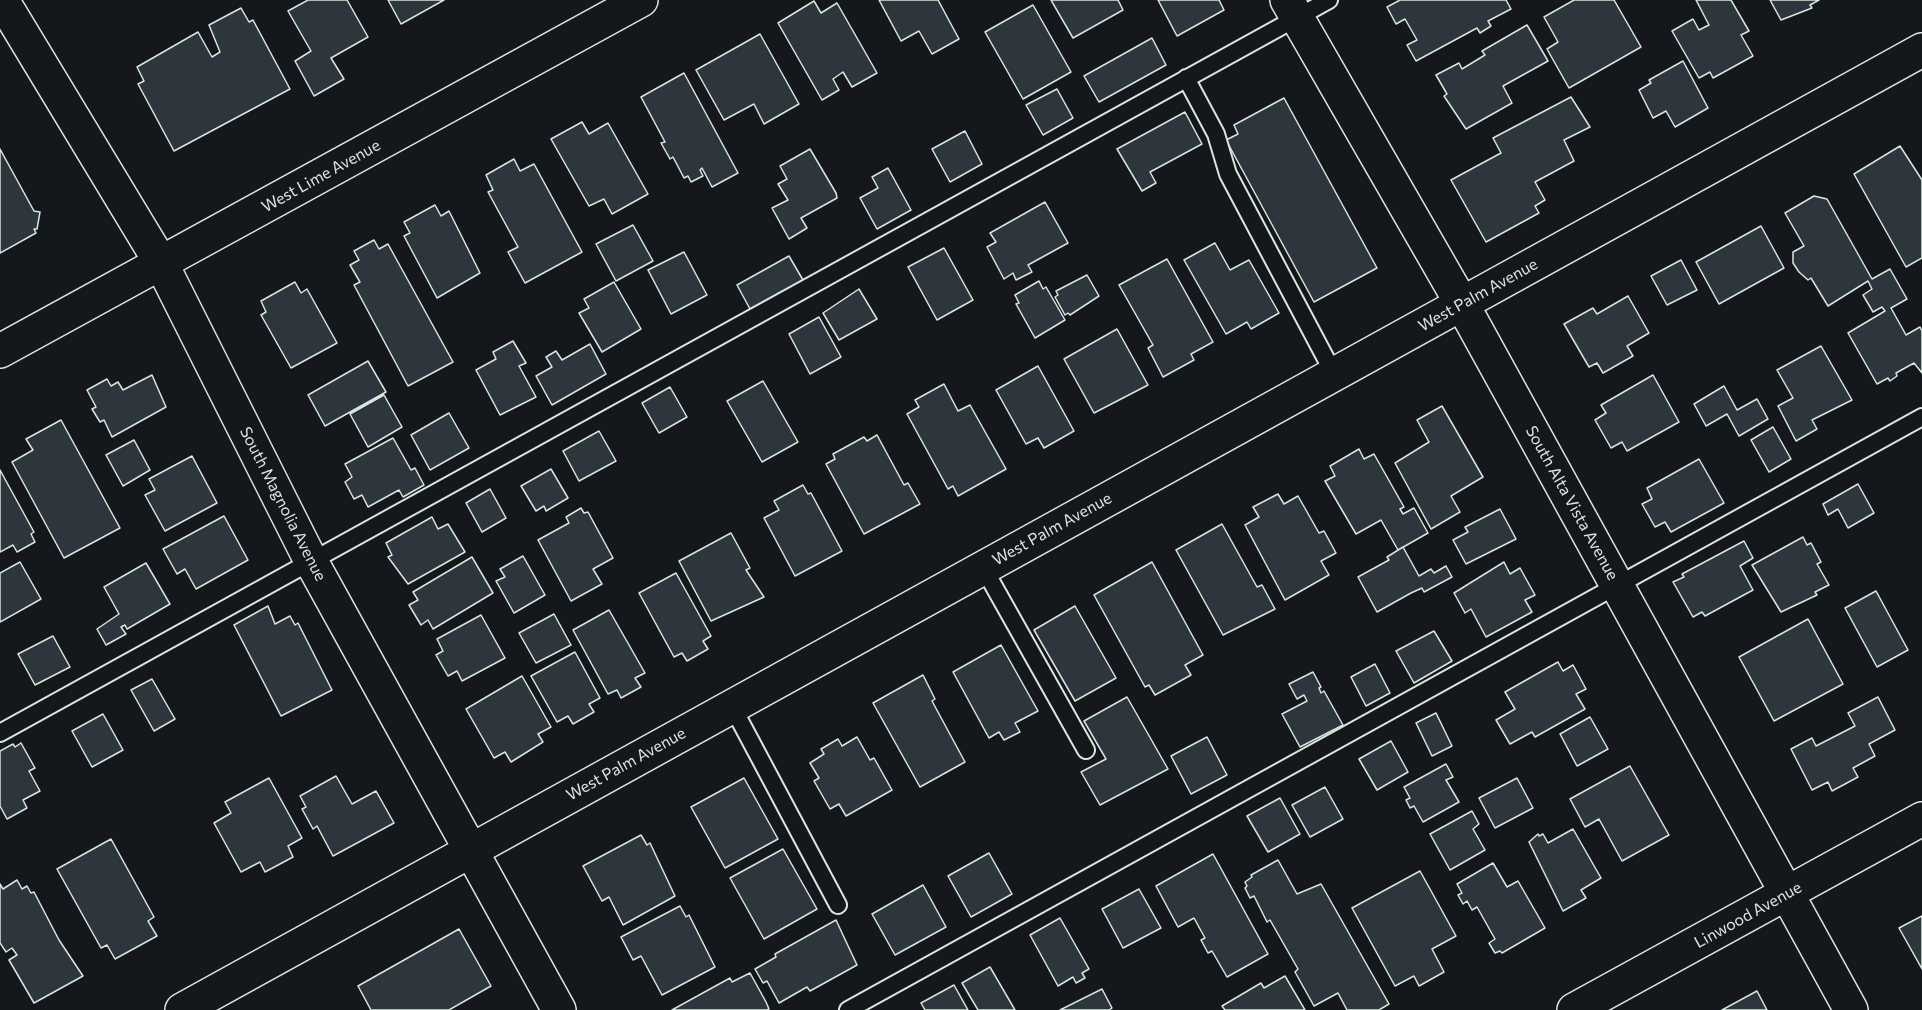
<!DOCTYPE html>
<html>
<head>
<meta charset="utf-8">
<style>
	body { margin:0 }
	canvas { display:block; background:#14181c }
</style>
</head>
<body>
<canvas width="1922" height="1010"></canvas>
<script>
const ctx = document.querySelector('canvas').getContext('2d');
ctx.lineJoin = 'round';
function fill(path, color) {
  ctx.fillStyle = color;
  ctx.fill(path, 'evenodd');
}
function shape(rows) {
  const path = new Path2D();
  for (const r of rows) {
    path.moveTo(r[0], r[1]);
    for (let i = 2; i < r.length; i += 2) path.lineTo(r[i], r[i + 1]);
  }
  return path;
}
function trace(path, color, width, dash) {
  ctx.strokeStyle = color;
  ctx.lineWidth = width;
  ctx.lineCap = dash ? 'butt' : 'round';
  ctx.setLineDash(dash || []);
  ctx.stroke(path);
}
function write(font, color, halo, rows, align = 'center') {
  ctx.font = font + ' Commissioner,sans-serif';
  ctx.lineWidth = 4.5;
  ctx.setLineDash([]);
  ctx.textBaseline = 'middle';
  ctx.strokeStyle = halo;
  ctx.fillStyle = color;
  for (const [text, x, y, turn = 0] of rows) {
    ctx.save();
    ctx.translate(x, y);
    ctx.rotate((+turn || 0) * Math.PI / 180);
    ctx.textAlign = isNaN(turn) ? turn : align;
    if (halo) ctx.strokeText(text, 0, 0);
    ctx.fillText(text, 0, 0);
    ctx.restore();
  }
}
const building = shape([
	[308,0,347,0,368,37,331,58,344,79,314,96,295,61,311,51,288,11,308,0],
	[388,0,444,0,401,24,388,0],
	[879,0,938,0,959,39,932,54,919,31,901,41,879,0],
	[1051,0,1118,0,1123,10,1073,38,1051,0],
	[1158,0,1219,0,1224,10,1177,36,1158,0],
	[1400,0,1506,0,1511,9,1488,21,1491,26,1480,33,1477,28,1416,61,1407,45,1417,40,1405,19,1396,24,1387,7,1400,0],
	[1574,0,1614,0,1641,47,1569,88,1547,49,1558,42,1544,17,1574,0],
	[1696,0,1731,0,1749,31,1741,35,1753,56,1713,78,1710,72,1699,78,1672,31,1693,19,1699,30,1709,25,1696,0],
	[1770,0,1819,0,1810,5,1812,8,1781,20,1770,0],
	[814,1,821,13,837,3,877,73,852,87,843,72,833,79,839,90,822,100,778,23,814,1],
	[1033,5,1071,72,1023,99,985,32,1033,5],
	[241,8,249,22,253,20,290,89,174,151,138,84,144,81,137,67,198,32,212,57,220,52,209,25,241,8],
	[1527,25,1548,61,1503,86,1512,103,1466,129,1444,96,1447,94,1436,75,1459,63,1462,69,1485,55,1482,51,1527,25],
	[760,34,799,104,764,124,754,104,724,120,696,70,760,34],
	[1152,38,1166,65,1099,102,1084,76,1152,38],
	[1683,61,1708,108,1675,127,1666,111,1653,118,1639,90,1651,83,1649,80,1683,61],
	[684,73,738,173,712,187,702,168,700,170,703,176,691,182,688,176,684,178,673,157,670,159,661,143,665,142,641,97,684,73],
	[1057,89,1073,118,1043,135,1026,105,1057,89],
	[1571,97,1590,127,1564,140,1574,161,1535,182,1545,200,1535,206,1539,213,1486,242,1451,180,1501,153,1493,138,1571,97],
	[1284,98,1377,268,1314,302,1226,140,1238,134,1234,125,1284,98],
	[1185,112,1202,144,1150,172,1156,183,1142,191,1117,149,1185,112],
	[582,122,589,134,608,123,648,194,612,214,604,199,589,206,551,139,582,122],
	[965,131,982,164,950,182,932,149,965,131],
	[1900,146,1922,180,1922,258,1906,267,1854,174,1900,146],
	[0,149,34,211,40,212,37,229,34,229,36,233,0,253,0,149],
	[810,149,836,193,837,198,801,218,807,228,789,239,772,208,788,200,778,184,787,179,780,166,810,149],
	[514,159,520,171,534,164,582,252,525,283,508,252,518,247,488,192,493,190,486,175,514,159],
	[888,168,911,210,877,229,860,198,878,188,872,177,888,168],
	[1814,196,1827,199,1872,279,1890,269,1907,299,1891,308,1906,335,1920,327,1922,331,1922,373,1914,363,1896,373,1897,376,1890,381,1888,378,1877,384,1848,333,1885,311,1882,307,1873,312,1863,295,1872,289,1868,281,1828,306,1811,278,1808,280,1799,272,1793,263,1793,252,1804,246,1785,213,1814,196],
	[1045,202,1068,243,1028,265,1032,272,1016,280,1013,273,1004,279,987,247,996,242,990,233,1045,202],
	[435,205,441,216,449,211,480,273,437,298,404,236,410,233,404,222,435,205],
	[633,225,653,261,616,281,596,244,633,225],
	[1761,226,1784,268,1719,304,1696,262,1761,226],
	[374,240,379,249,388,244,453,362,408,386,354,285,360,282,350,265,359,260,354,251,374,240],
	[1215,243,1230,270,1249,260,1279,313,1251,329,1247,322,1226,334,1184,260,1215,243],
	[944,248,973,300,937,320,908,267,944,248],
	[684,252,707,295,671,314,648,270,684,252],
	[789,256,803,280,750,309,737,285,789,256],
	[1167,259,1213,342,1191,354,1194,360,1163,377,1148,348,1153,345,1119,285,1167,259],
	[1681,260,1697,290,1667,305,1651,276,1681,260],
	[1087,275,1099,296,1070,315,1068,313,1065,315,1055,297,1058,295,1056,291,1087,275],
	[1039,281,1043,289,1046,287,1065,320,1035,338,1016,304,1019,303,1015,295,1039,281],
	[295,282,301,293,307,289,337,343,291,368,261,315,266,312,261,301,295,282],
	[614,282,641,329,602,352,579,313,589,308,584,299,614,282],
	[859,289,877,319,839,340,823,313,859,289],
	[1628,296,1649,333,1627,346,1633,356,1603,373,1597,363,1589,367,1564,324,1593,308,1597,314,1628,296],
	[819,317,841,357,810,374,789,334,819,317],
	[1117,329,1148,385,1094,413,1064,359,1117,329],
	[513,341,526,363,519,366,536,397,500,415,476,370,496,359,493,352,513,341],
	[590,344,606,374,552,405,536,376,552,367,546,357,556,351,562,360,590,344],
	[1821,346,1852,400,1812,420,1817,429,1796,441,1778,406,1793,398,1777,370,1821,346],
	[368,361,386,392,325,426,308,395,368,361],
	[1038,366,1074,431,1044,448,1038,438,1026,444,996,390,1038,366],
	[152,375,166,407,112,437,104,420,100,422,92,409,96,407,87,390,107,379,111,386,118,382,123,390,152,375],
	[1653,375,1679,422,1627,451,1622,442,1611,448,1595,420,1606,413,1601,405,1653,375],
	[763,381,798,442,762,462,727,401,763,381],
	[944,384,958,411,970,405,1006,469,958,496,953,486,948,489,907,414,919,407,915,400,944,384],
	[1724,386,1737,410,1757,399,1768,419,1739,436,1727,414,1706,426,1694,404,1724,386],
	[670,387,687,417,659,433,642,403,670,387],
	[384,395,402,427,368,447,350,414,384,395],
	[1442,406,1483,477,1451,496,1460,512,1431,529,1395,463,1429,442,1417,420,1442,406],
	[449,413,469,448,430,470,411,435,449,413],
	[61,420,120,528,64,558,12,462,33,450,26,439,61,420],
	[1773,427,1791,459,1769,472,1751,440,1773,427],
	[599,431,616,461,579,481,563,451,599,431],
	[877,435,904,485,908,483,920,504,864,534,826,464,835,459,833,454,864,437,867,441,877,435],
	[393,438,411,470,415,468,424,485,403,497,399,490,368,507,362,495,354,499,345,482,352,477,345,464,393,438],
	[134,440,150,470,123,486,106,455,134,440],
	[1359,449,1364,459,1374,454,1404,507,1400,509,1403,514,1414,508,1428,533,1398,550,1381,520,1356,534,1325,481,1335,476,1330,466,1359,449],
	[192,456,217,503,165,531,145,495,155,490,149,479,192,456],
	[1699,459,1724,503,1671,532,1665,522,1655,527,1642,504,1652,499,1647,488,1699,459],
	[551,469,568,498,546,511,544,506,536,511,521,486,551,469],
	[0,470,34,532,31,534,35,542,17,552,13,545,0,552,0,470],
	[1858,484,1874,513,1848,528,1838,509,1828,515,1823,504,1858,484],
	[803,485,808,494,811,493,842,551,795,576,764,518,779,510,774,501,803,485],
	[490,489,506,518,482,532,466,503,490,489],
	[1278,494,1284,504,1298,496,1319,533,1324,531,1336,553,1321,561,1329,575,1285,600,1245,525,1259,517,1253,507,1278,494],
	[581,508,584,513,588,512,613,558,593,569,602,584,571,601,538,540,569,523,566,517,581,508],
	[1500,509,1516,539,1466,564,1453,540,1468,532,1465,527,1500,509],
	[224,516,248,560,196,589,185,569,177,574,163,549,224,516],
	[432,517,438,529,448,524,465,552,408,584,388,557,392,555,386,543,432,517],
	[1222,524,1257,587,1262,585,1275,609,1223,635,1176,550,1222,524],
	[731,533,750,568,746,570,764,597,711,621,679,561,731,533],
	[1803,537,1807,545,1811,543,1821,562,1817,564,1829,585,1815,592,1817,595,1781,612,1752,565,1803,537],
	[1744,541,1753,558,1740,566,1753,590,1705,616,1702,612,1693,617,1673,582,1684,577,1682,574,1744,541],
	[1403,547,1419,576,1431,569,1434,573,1446,566,1452,577,1424,592,1422,588,1411,593,1377,612,1358,577,1389,560,1387,557,1403,547],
	[523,556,545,595,514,613,496,581,505,577,500,569,523,556],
	[472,557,493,593,433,629,428,620,421,625,409,605,418,600,413,592,472,557],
	[20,562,41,599,0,622,0,573,20,562],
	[1152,562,1203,655,1185,665,1191,675,1155,695,1149,685,1145,687,1094,595,1152,562],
	[1504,562,1510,574,1520,568,1535,595,1525,600,1532,612,1486,637,1471,609,1465,613,1454,593,1504,562],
	[146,563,170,604,127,629,125,625,121,627,126,634,106,645,97,629,119,614,104,587,146,563],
	[676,573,711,636,703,641,708,649,687,661,682,653,674,657,639,593,676,573],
	[1876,591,1908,650,1877,667,1845,608,1876,591],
	[268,606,275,624,290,616,295,625,298,623,332,690,281,716,234,625,268,606],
	[1075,606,1116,678,1075,701,1034,630,1075,606],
	[609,610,645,673,635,678,641,687,621,698,617,690,608,694,573,630,609,610],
	[554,614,571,645,536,663,519,633,554,614],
	[481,615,505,658,462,681,457,671,448,676,436,655,443,651,437,639,481,615],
	[1808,619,1843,684,1774,721,1739,657,1808,619],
	[1434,631,1452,661,1414,683,1396,651,1434,631],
	[53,636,70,667,35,685,18,654,53,636],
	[1001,645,1038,711,1015,723,1020,732,1004,740,999,732,989,738,953,672,1001,645],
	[575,652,600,698,589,704,594,712,573,724,568,716,557,722,531,676,575,652],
	[1558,662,1563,671,1573,665,1586,689,1576,694,1585,709,1535,737,1532,732,1510,744,1496,720,1515,709,1505,692,1558,662],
	[1375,664,1390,693,1366,706,1351,677,1375,664],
	[1313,672,1321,687,1319,688,1321,693,1324,691,1343,725,1300,747,1282,714,1307,701,1304,695,1297,699,1289,684,1313,672],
	[923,675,935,699,932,701,965,762,920,787,873,703,923,675],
	[522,676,551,727,538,734,543,742,511,762,505,752,494,758,466,709,522,676],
	[152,679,175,719,154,731,131,690,152,679],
	[1127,697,1168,769,1100,805,1081,772,1106,759,1084,721,1127,697],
	[1878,697,1895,730,1869,744,1875,756,1853,768,1858,777,1832,791,1828,782,1812,790,1791,749,1812,738,1816,746,1855,726,1848,713,1878,697],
	[1436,713,1452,746,1432,756,1416,723,1436,713],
	[103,714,123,750,92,767,72,731,103,714],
	[1590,717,1608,749,1577,766,1560,734,1590,717],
	[857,737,870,760,874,758,892,790,846,816,839,804,830,809,814,781,819,778,810,763,824,754,821,749,838,739,842,746,857,737],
	[1207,737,1227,775,1191,794,1171,756,1207,737],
	[1391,741,1408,772,1377,790,1359,759,1391,741],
	[21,743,35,768,29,771,40,791,23,800,27,808,7,819,0,806,0,751,13,744,15,747,21,743],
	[1446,764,1453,777,1446,780,1459,802,1423,822,1414,806,1410,808,1406,800,1410,798,1404,787,1446,764],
	[1630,766,1669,835,1622,861,1599,819,1585,827,1570,799,1630,766],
	[336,776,352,804,376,791,394,823,333,856,317,826,313,829,302,809,306,807,300,796,336,776],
	[269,778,302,838,288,846,293,857,265,872,260,862,241,872,214,823,231,813,225,802,269,778],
	[744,778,778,839,725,868,691,807,744,778],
	[1517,778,1533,808,1495,828,1479,798,1517,778],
	[1325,787,1343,819,1310,837,1292,805,1325,787],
	[1280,798,1300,834,1268,852,1247,816,1280,798],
	[1472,811,1479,824,1473,829,1485,850,1450,870,1430,834,1472,811],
	[1573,829,1601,878,1581,890,1586,898,1563,911,1529,842,1538,834,1539,836,1543,834,1548,843,1573,829],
	[641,835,647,845,650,843,675,896,623,925,609,897,602,901,583,866,641,835],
	[111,839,154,917,148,921,157,936,115,959,107,945,101,948,57,869,111,839],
	[783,849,817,909,764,939,730,878,783,849],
	[989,853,1012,894,971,917,948,876,989,853],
	[1213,854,1268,954,1227,977,1212,951,1208,953,1201,940,1205,938,1194,918,1178,927,1156,886,1213,854],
	[1278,860,1297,894,1321,884,1389,1004,1379,1010,1347,1010,1338,993,1314,1006,1295,972,1298,969,1270,920,1267,922,1254,896,1250,898,1245,888,1247,886,1245,882,1252,877,1251,875,1278,860],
	[1493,863,1507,887,1518,881,1545,928,1502,953,1500,951,1495,953,1489,943,1495,939,1477,907,1472,910,1467,901,1463,904,1458,895,1462,893,1457,884,1493,863],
	[1420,871,1456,936,1432,949,1444,972,1419,986,1414,976,1395,986,1352,908,1420,871],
	[17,880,22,889,27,886,31,893,34,892,59,940,83,976,34,1003,9,960,17,955,12,948,6,952,0,943,0,884,3,889,17,880],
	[923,885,946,927,895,955,872,914,923,885],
	[1139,889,1161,928,1123,948,1102,909,1139,889],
	[680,906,686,917,689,915,715,967,662,995,641,956,633,960,621,937,680,906],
	[1922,916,1922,969,1899,928,1922,916],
	[1060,918,1089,969,1082,973,1085,978,1076,983,1073,977,1058,986,1030,935,1060,918],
	[836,920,857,965,810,991,807,987,779,1003,767,981,763,983,755,969,776,957,775,954,836,920],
	[459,929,491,986,449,1010,371,1010,358,986,459,929],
	[990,967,1015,1010,978,1010,962,983,990,967],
	[750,973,766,1002,769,1009,767,1010,672,1010,730,978,732,982,750,973],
	[1285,976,1305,1010,1225,1010,1222,1006,1261,983,1264,988,1285,976],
	[954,985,968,1010,925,1010,921,1003,954,985],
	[1102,989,1112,1008,1109,1010,1060,1010,1102,989],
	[1757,991,1767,1010,1722,1010,1757,991]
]);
const service = shape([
	[1186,78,1216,134,1228,174,1334,374],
	[983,567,1086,750],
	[732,706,838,905],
	[0,733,1329,0],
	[848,1010,1922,417]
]);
const minor = shape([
	[2,0,161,263,311,561,559,1010],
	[1287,0,1462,304,1851,1010],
	[0,351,641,0],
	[182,1010,1922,50],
	[1574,1010,1922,819]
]);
const streetNames = [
	["West Lime Avenue",321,176,-29],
	["West Palm Avenue",1478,295,-29],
	["South Alta Vista Avenue",1572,503,61],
	["South Magnolia Avenue",283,504,63],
	["West Palm Avenue",1052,529,-29],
	["West Palm Avenue",626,764,-29],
	["Linwood Avenue",1748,915,-29]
];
fill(building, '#2c363c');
trace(building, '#d8e6dc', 1.5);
trace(service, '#d8e6dc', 20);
trace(minor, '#d8e6dc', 36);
trace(service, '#14181c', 16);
trace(minor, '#14181c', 33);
write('16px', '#d8e6dc', '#14181c', streetNames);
</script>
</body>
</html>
